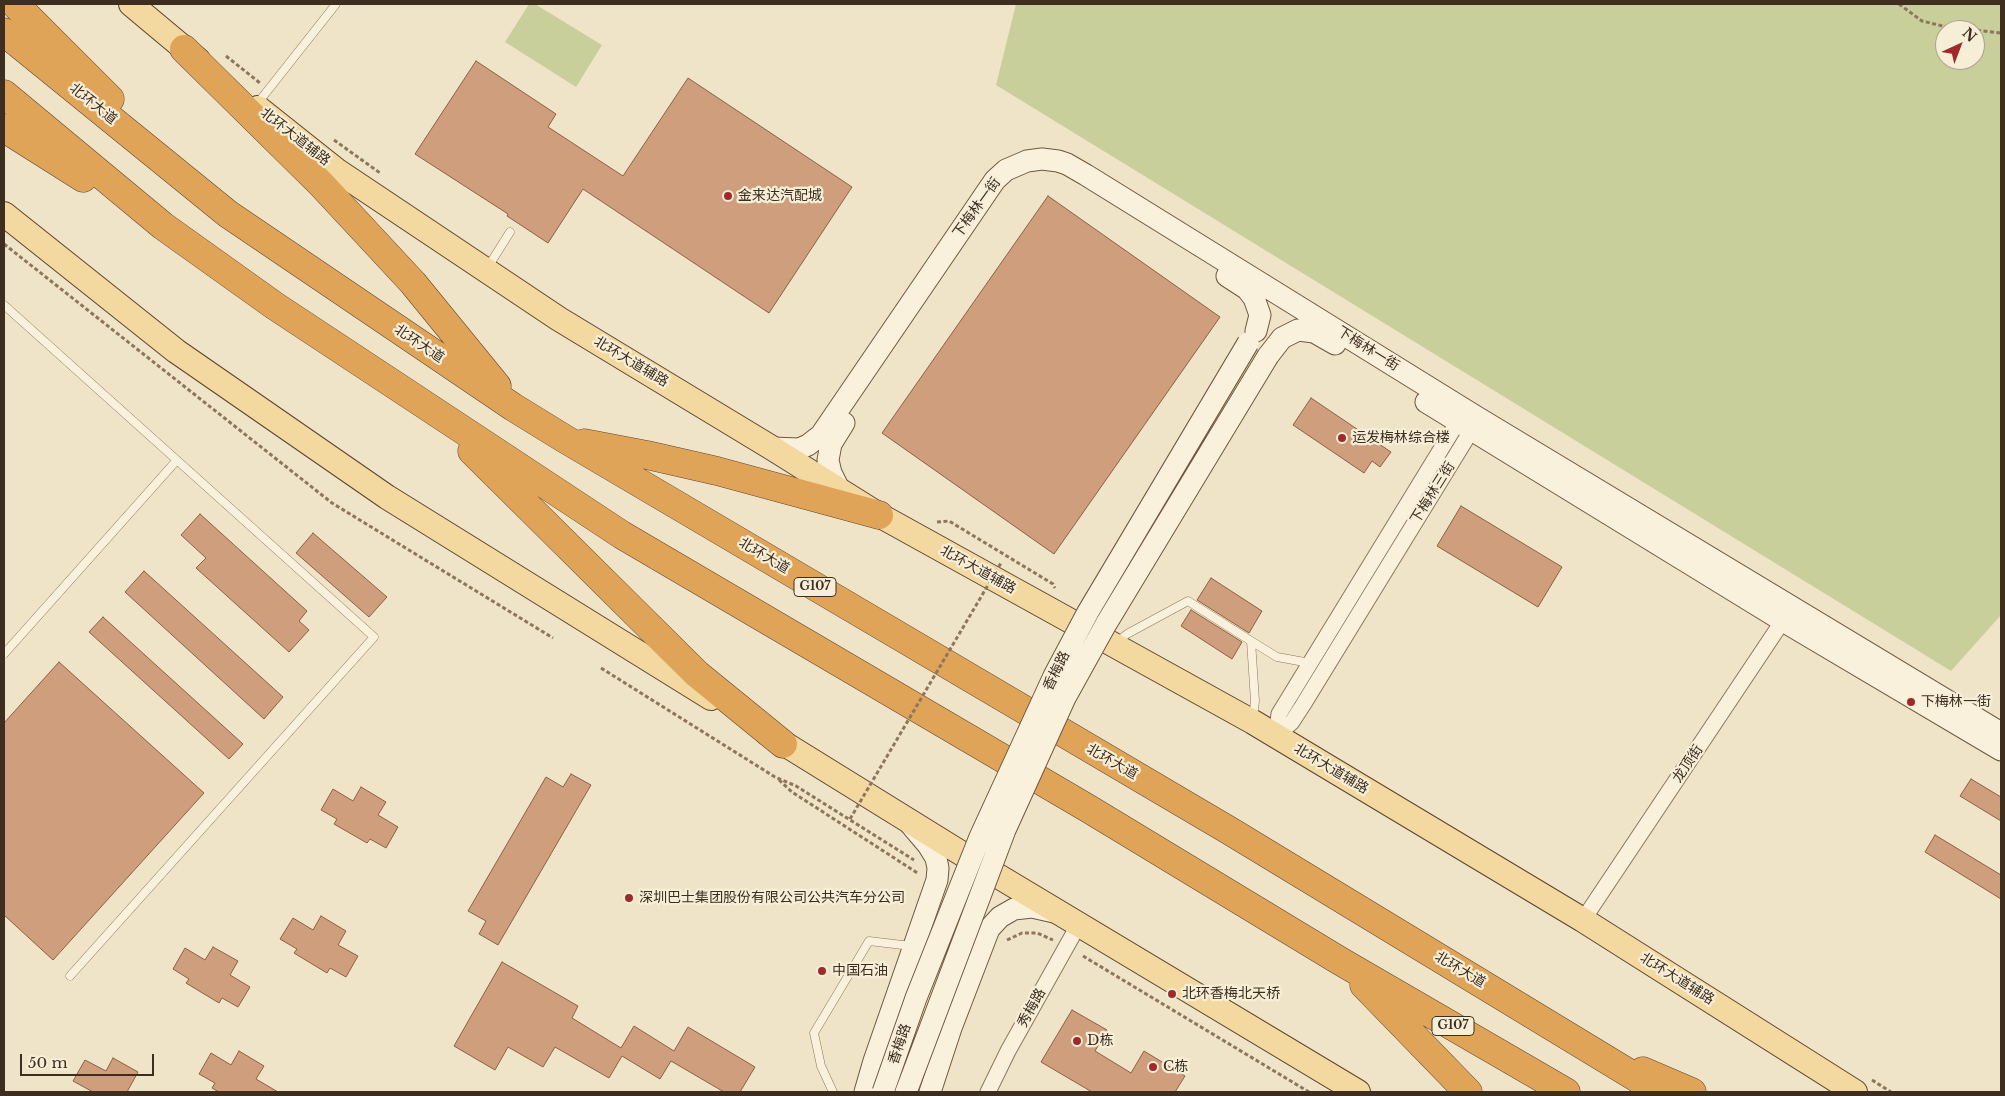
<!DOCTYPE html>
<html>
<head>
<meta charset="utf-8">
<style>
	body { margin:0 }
	#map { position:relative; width:2005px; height:1096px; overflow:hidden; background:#f0e4c8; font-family:"Libre Baskerville",serif }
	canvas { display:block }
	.frame { position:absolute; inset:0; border:5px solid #3d2e20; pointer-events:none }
	.north { position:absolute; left:1935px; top:20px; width:50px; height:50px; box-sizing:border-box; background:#f7eed8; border:1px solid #ada18e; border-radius:50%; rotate:43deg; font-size:14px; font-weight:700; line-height:20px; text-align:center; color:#3d2e20 }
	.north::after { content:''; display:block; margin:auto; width:18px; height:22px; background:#9e2a2b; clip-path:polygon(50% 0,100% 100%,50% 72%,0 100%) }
	.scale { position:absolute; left:20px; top:1054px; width:134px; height:22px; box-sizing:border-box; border:2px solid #3d2e20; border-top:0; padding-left:6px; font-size:15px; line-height:18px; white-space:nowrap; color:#3d2e20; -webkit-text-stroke:4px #f7eed8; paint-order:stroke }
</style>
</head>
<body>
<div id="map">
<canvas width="2005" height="1096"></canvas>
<div class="frame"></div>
<div class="north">N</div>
<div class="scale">50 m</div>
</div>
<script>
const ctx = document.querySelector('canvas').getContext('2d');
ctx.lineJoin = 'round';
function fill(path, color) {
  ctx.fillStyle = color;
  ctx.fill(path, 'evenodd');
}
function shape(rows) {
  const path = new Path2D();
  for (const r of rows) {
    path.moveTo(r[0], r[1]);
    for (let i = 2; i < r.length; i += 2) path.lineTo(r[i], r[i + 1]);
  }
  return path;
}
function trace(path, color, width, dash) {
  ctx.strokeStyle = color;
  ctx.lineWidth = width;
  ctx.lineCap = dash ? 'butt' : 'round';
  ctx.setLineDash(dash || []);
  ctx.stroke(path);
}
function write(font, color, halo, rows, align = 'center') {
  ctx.font = font + ' "Libre Baskerville","Noto Sans SC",serif';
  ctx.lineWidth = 4.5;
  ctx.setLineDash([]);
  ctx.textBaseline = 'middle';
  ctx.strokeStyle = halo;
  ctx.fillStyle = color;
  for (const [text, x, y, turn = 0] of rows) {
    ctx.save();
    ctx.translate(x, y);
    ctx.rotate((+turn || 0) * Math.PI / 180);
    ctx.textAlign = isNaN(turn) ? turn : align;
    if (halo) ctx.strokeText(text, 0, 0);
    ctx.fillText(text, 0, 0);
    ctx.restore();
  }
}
const green = shape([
	[529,4,535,4,602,45,576,87,505,42],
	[1016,4,2001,4,2001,615,1951,671,996,85],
	[1945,30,1975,30,1975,60,1945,60]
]);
const building = shape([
	[476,61,556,114,548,127,623,176,688,78,852,187,769,313,583,189,548,243,507,216,508,214,415,154,476,61],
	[1048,196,1220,317,1054,554,882,433,1048,196],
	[1311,398,1391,452,1380,467,1372,461,1364,473,1293,425,1311,398],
	[1461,506,1562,567,1538,607,1437,546,1461,506],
	[200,514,307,611,299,621,309,630,289,652,196,568,206,558,181,535,200,514],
	[313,533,387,597,369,617,296,553,313,533],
	[144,571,283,697,264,719,125,592,144,571],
	[1211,578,1262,611,1249,633,1197,600,1211,578],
	[1191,610,1242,642,1232,659,1181,626,1191,610],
	[103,617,243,744,229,759,89,632,103,617],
	[59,662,204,793,53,960,4,915,4,723,59,662],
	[571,774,591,785,498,945,479,934,486,921,468,911,546,777,563,787,571,774],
	[1971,779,2001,797,2001,821,1960,796,1971,779],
	[361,787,386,802,378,815,398,827,386,848,370,839,367,843,334,824,337,819,321,810,333,789,353,801,361,787],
	[1935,835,2001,875,2001,899,1925,852,1935,835],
	[321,916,346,931,338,945,358,956,346,977,330,968,327,973,294,953,297,949,280,939,293,918,313,930,321,916],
	[213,947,238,961,230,975,250,987,238,1007,222,998,219,1003,186,983,189,979,173,969,185,948,205,960,213,947],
	[502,962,578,1006,572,1018,621,1048,634,1026,674,1051,688,1027,755,1067,740,1092,724,1092,671,1061,660,1079,622,1056,609,1078,555,1047,543,1067,508,1047,495,1070,454,1046,502,962],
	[1072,1010,1107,1030,1095,1051,1131,1073,1144,1051,1185,1076,1175,1092,1092,1092,1041,1062,1072,1010],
	[239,1051,264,1066,256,1079,278,1092,219,1092,212,1088,215,1083,199,1074,211,1053,231,1065,239,1051],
	[113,1058,138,1072,127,1092,93,1092,73,1081,85,1060,106,1071,113,1058]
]);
const path = shape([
	[1899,4,1922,21,1947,27,2001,33],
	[226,56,260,83],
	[334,140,380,173],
	[4,244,332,503,553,638],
	[937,522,949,521,1053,584,1055,588],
	[601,668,775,777,796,786,914,860],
	[779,780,792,792,919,874],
	[1007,940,1022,933,1037,933,1053,940],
	[1083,956,1309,1092],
	[1872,1080,1891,1092]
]);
const lane = shape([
	[257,104,336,4],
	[488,267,510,232],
	[4,305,374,637,70,976],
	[1251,641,1277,657,1310,663],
	[1117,642,1127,634,1188,601,1251,641,1255,701,1253,717],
	[4,654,177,460],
	[833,1092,821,1066,814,1033,869,941,911,946]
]);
const street = shape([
	[1276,736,1279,714,1457,423,1466,419],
	[1276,736,1292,722,1303,705,1471,431,1473,421],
	[1583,920,1788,613],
	[988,1092,1008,1051,1079,924]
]);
const secondary = shape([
	[1227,276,1247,289,1254,298,1260,315,1256,331],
	[1268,356,1282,338,1298,330,1314,332,1335,344],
	[1426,402,1783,621,2001,750],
	[772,448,799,449,808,445,821,435,995,180,1006,170,1027,161,1042,159,1058,161,1067,164,1086,175,1475,416,2001,733],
	[840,491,831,473,828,460,831,444,844,423],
	[865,1092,874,1061,937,880,938,868,936,858,928,845,911,825],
	[930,1092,951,1028,989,929,1000,917,1014,909,1032,907,1054,912]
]);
const primary = shape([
	[131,4,198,60],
	[258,108,336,170,559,319,772,448,879,515,1253,722,1583,920,1855,1092],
	[4,214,176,351,387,497,711,698],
	[767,733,998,876,1358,1092]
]);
const highway = shape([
	[15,4,110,99],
	[4,32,228,214,513,407,565,439,1230,831,1660,1092],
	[184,49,321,184,413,283,497,386],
	[4,94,163,226,275,306,622,535,1089,809,1340,961,1566,1092],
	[4,128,83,178],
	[584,443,647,455,717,471,879,515],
	[472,451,697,674,783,744],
	[1364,985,1468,1092],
	[1643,1071,1692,1092]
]);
const pathBridge = shape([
	[850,819,1001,563]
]);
const secondaryBridge = shape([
	[883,1092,916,998,980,837,1054,676,1088,612,1248,343],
	[906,1092,1005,830,1065,698,1106,624,1268,356]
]);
const markers = [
	[728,196,5,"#9e2a2b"],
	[1342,438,5,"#9e2a2b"],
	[1911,702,5,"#9e2a2b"],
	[629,898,5,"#9e2a2b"],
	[822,971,5,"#9e2a2b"],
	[1172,994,5,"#9e2a2b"],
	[1077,1041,5,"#9e2a2b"],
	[1153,1067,5,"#9e2a2b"]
];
const shields = [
	[815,587,42],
	[1453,1026,42]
];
const shieldNames = [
	["G107",815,587],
	["G107",1453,1026]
];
const streetNames = [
	["北环大道",93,104,39],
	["北环大道辅路",295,137,38],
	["下梅林一街",977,208,-54],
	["北环大道",419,344,34],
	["下梅林一街",1368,349,32],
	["北环大道辅路",631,362,31],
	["下梅林三街",1433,493,-58],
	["北环大道",764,556,31],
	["北环大道辅路",978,570,29],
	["香梅路",1057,671,-64],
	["北环大道",1112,762,30],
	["龙顶街",1688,764,-56],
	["北环大道辅路",1331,769,31],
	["北环大道",1460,970,31],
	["北环大道辅路",1677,979,32],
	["秀梅路",1032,1008,-61],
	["香梅路",900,1044,-71]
];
const poiNames = [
	["金来达汽配城",738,196],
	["运发梅林综合楼",1352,438],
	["下梅林一街",1921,702],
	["深圳巴士集团股份有限公司公共汽车分公司",639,898],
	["中国石油",832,971],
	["北环香梅北天桥",1182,994],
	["D栋",1087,1041],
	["C栋",1163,1067]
];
fill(green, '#c9cf9b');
fill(building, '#cf9f7d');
trace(building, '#8d5f41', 1);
trace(lane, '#8d765c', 9);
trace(street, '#8d765c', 17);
trace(secondary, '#6f573f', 23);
trace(primary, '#5b4430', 26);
trace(highway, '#5b4430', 29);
trace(path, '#8d765c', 3, [4, 2.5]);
trace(lane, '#faf1dc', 8);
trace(street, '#faf1dc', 15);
trace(secondary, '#faf1dc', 21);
trace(primary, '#f3d9a0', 24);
trace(highway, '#e0a458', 28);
trace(secondaryBridge, '#6f573f', 23, []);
trace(pathBridge, '#8d765c', 3, [4, 2.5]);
trace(secondaryBridge, '#faf1dc', 21);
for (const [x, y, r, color] of markers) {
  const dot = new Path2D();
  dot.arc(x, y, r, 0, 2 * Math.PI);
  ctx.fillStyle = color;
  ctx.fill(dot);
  trace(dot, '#f7eed8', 2);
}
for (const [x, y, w] of shields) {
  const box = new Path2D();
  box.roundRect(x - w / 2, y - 9.5, w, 19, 4);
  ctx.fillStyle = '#f7eed8';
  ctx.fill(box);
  trace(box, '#3d2e20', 1);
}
write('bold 12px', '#3d2e20', null, shieldNames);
write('14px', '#3d2e20', '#f7eed8', streetNames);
write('14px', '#3d2e20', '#f7eed8', poiNames, 'left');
</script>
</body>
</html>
